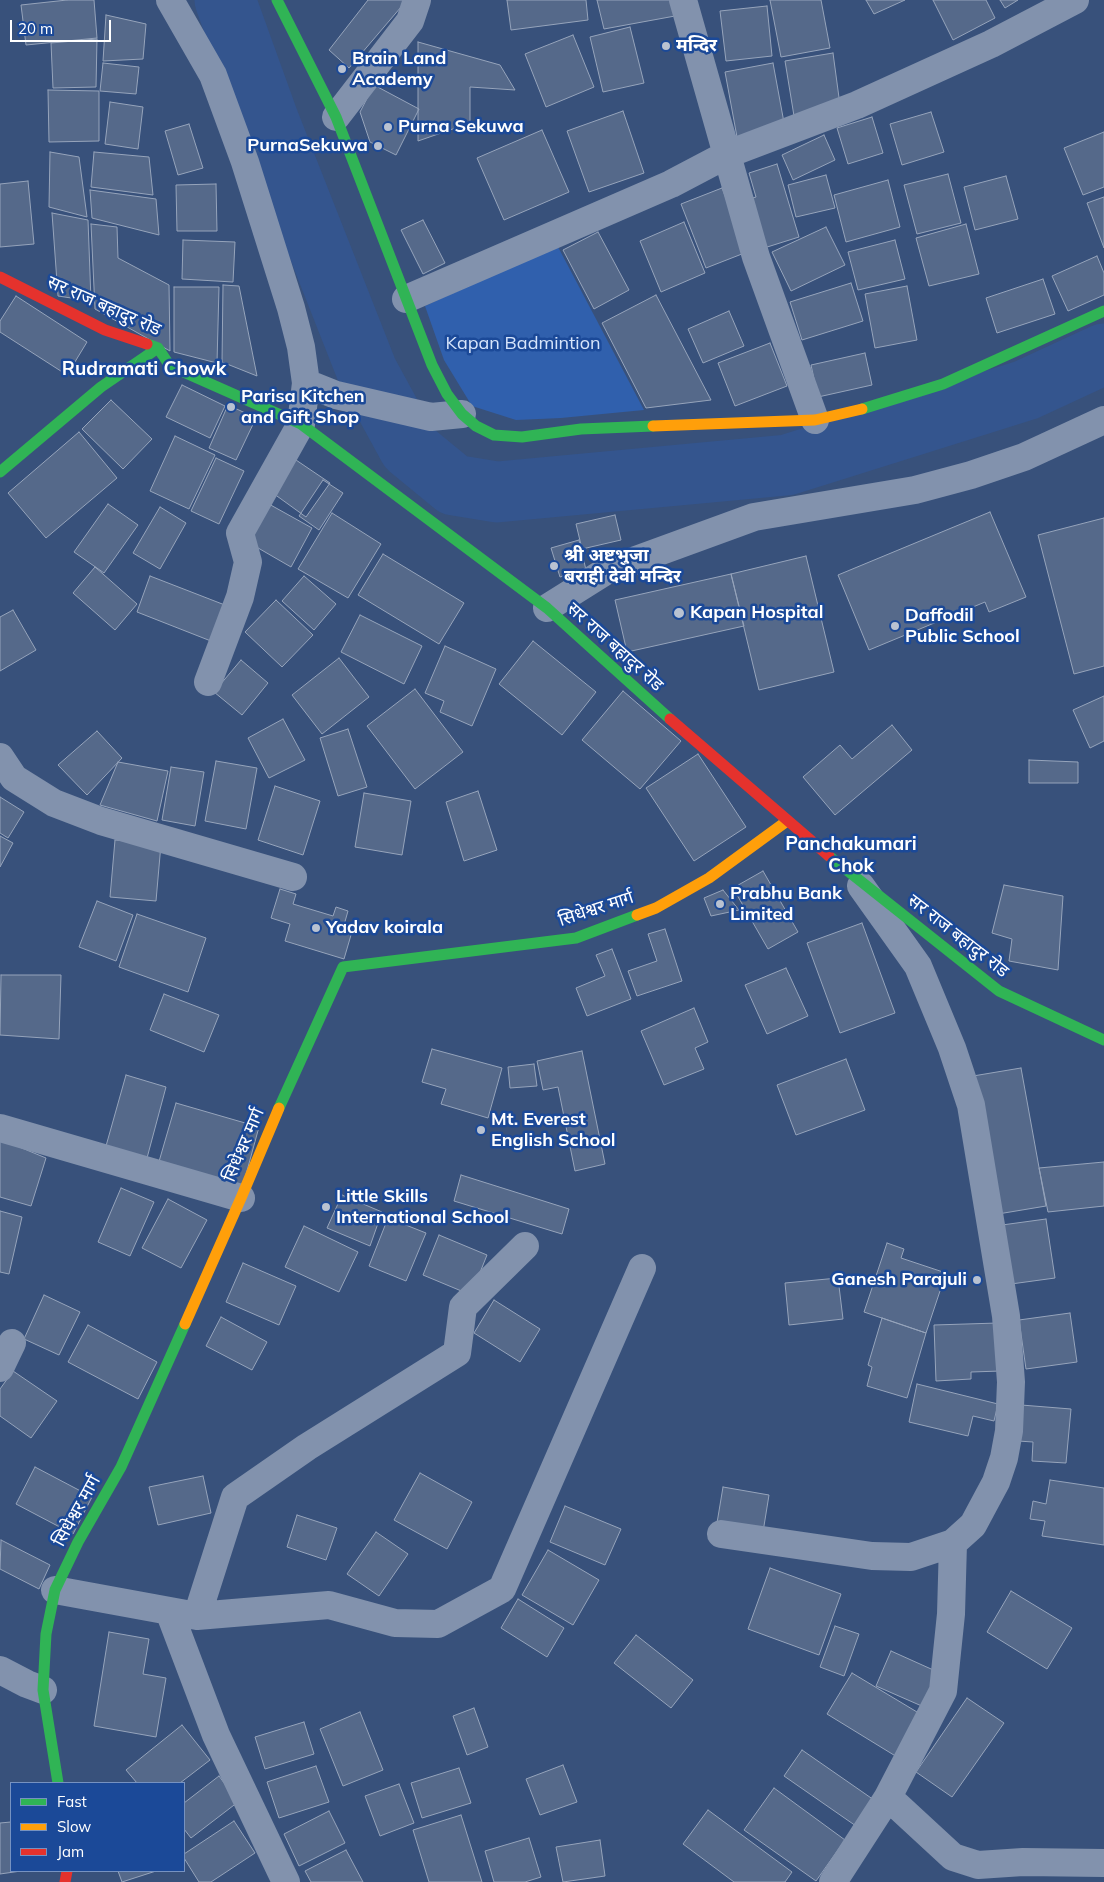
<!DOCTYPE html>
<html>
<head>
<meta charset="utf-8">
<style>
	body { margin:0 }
	#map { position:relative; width:1104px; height:1882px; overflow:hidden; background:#38517b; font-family:Mulish,sans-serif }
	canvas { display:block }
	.legend { position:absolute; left:10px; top:1782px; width:175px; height:90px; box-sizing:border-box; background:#1b4998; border:1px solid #7692c1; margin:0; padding:6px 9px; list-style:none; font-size:15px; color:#fff }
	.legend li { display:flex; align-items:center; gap:10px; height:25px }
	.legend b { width:25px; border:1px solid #7692c1 }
	.scale { position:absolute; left:10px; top:20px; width:101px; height:22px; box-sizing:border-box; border:2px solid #fff; border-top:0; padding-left:6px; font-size:15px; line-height:18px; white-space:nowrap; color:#fff; -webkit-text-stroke:4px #1b4998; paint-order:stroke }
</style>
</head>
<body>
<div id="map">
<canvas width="1104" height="1882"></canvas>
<ul class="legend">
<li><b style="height:6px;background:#30b455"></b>Fast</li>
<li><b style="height:6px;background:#ff9f0a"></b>Slow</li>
<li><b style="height:6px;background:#e5322d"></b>Jam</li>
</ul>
<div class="scale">20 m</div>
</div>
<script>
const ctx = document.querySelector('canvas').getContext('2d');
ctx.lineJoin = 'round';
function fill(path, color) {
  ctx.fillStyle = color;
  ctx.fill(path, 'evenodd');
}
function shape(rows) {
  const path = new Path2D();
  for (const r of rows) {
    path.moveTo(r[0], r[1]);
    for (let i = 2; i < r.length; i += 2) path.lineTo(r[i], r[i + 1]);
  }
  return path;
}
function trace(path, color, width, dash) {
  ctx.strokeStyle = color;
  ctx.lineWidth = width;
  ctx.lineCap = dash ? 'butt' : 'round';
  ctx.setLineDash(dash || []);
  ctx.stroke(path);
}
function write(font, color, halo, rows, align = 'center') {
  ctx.font = font + ' Mulish,"Noto Sans Devanagari",sans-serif';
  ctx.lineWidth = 5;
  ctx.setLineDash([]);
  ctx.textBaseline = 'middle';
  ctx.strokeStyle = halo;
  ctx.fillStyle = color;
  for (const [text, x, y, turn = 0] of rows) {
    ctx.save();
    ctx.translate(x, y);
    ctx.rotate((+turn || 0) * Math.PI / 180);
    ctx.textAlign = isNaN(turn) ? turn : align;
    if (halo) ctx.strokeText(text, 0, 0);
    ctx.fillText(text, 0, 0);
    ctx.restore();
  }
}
const green = shape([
	[557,245,644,410,561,418,516,420,472,406,444,360,425,306]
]);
const river = shape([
	[225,0,269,122,367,371,409,448,454,485,497,492,787,465,1026,390,1104,354]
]);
const building = shape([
	[67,0,94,0,97,38,26,45,21,5,67,0],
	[368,0,407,0,349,68,329,50,368,0],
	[507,0,586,0,588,20,511,30,507,0],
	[597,0,672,0,675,16,604,29,597,0],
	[770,0,821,0,830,48,781,57,770,0],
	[866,0,905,0,874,14,866,0],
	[933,0,986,0,995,18,953,40,933,0],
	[1000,0,1018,0,1005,8,1000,0],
	[767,6,772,56,726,61,720,11,767,6],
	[106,15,146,24,143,59,103,61,106,15],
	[630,27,644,83,603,92,590,37,630,27],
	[573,35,594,87,546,107,525,54,573,35],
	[97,39,96,87,53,88,51,43,97,39],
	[418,42,500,65,515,90,470,87,470,123,418,141,418,42],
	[833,53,840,105,794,116,785,61,833,53],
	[103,63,139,67,136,94,100,91,103,63],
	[773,63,785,128,737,137,725,72,773,63],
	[374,85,419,109,396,155,370,142,360,112,374,85],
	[48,90,99,91,99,141,49,142,48,90],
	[110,102,143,107,138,149,105,144,110,102],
	[623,111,644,173,589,192,567,131,623,111],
	[931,112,944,152,902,165,890,124,931,112],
	[872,117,883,153,848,164,837,128,872,117],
	[189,124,203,168,178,175,165,131,189,124],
	[542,130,569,192,504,220,477,158,542,130],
	[1104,132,1104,187,1083,195,1064,148,1104,132],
	[824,135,835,160,793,180,782,155,824,135],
	[50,152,79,157,87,217,49,207,50,152],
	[94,152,149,157,153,195,91,187,94,152],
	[777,164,799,237,764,248,749,199,756,197,749,173,777,164],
	[948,174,961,223,917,234,904,185,948,174],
	[826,175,835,208,796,217,788,185,826,175],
	[1006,176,1018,219,975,230,964,187,1006,176],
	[888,180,900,227,846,242,834,195,888,180],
	[28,181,34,244,0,247,0,184,28,181],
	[216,184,217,231,177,231,176,185,216,184],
	[722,188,747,252,706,268,681,204,722,188],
	[90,190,156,199,159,235,92,218,90,190],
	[1104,197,1104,248,1087,203,1104,197],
	[52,213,88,220,91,301,58,296,52,213],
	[423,220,445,263,423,274,401,230,423,220],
	[684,222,705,273,661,292,640,241,684,222],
	[91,224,117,227,118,258,169,285,170,351,95,309,91,224],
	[966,224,979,274,929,286,916,238,966,224],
	[826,227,845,265,791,291,772,252,826,227],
	[598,232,629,290,594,309,563,250,598,232],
	[183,240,235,242,233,282,182,279,183,240],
	[895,240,905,279,858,290,848,252,895,240],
	[1097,256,1104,273,1104,295,1068,311,1052,276,1097,256],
	[1043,279,1055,314,997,333,986,298,1043,279],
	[851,283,863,321,802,340,790,302,851,283],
	[223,285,239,286,257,376,222,362,223,285],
	[907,286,917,340,875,348,865,294,907,286],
	[174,287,219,287,217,363,174,352,174,287],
	[656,295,711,400,646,408,602,323,656,295],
	[16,296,87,342,67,375,0,332,0,321,16,296],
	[729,311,744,346,703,363,688,329,729,311],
	[770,343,787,386,735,406,718,363,770,343],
	[865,353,872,385,818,397,811,365,865,353],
	[182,385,225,406,210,438,166,417,182,385],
	[111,400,152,439,123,469,82,429,111,400],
	[228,405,256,418,236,460,209,448,228,405],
	[79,432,117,478,46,538,8,493,79,432],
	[175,436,215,455,189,509,150,491,175,436],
	[216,458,244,471,219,524,191,511,216,458],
	[293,458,330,483,306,517,270,491,293,458],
	[323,480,343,493,319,530,299,516,323,480],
	[267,503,312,528,291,567,246,541,267,503],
	[108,504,138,525,104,573,74,552,108,504],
	[160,507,186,523,160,569,133,553,160,507],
	[990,512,1026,597,989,612,985,602,869,650,838,575,990,512],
	[332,513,381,544,348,598,298,569,332,513],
	[615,515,621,540,582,549,576,524,615,515],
	[1104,518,1104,666,1074,674,1038,535,1104,518],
	[579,540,586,570,560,577,551,548,579,540],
	[383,554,464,603,439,644,358,595,383,554],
	[806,556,834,672,759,690,731,574,806,556],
	[95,567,137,604,115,630,73,593,95,567],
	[731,574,744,626,627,652,615,600,731,574],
	[150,576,230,607,216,643,137,612,150,576],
	[304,576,336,604,314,630,282,601,304,576],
	[276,600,313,635,282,667,245,632,276,600],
	[13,610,36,650,0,671,0,617,13,610],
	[360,615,422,646,404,684,341,652,360,615],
	[533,641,596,692,562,735,499,684,533,641],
	[445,646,496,669,472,726,440,712,444,701,425,693,445,646],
	[339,658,369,697,322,734,292,695,339,658],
	[241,660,268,683,242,715,214,692,241,660],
	[415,689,463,752,415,789,367,726,415,689],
	[623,691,681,741,640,789,582,740,623,691],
	[1104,696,1104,741,1090,748,1073,710,1104,696],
	[283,719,305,760,269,778,248,738,283,719],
	[892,725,912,750,835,815,803,777,840,745,852,759,892,725],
	[348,729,367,787,338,796,320,738,348,729],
	[97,731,122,758,87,795,58,765,97,731],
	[698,754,746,827,694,861,646,788,698,754],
	[1029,760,1078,762,1078,783,1029,783,1029,760],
	[216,761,257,768,246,829,205,821,216,761],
	[118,762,168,771,157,821,100,805,118,762],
	[171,767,204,772,195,826,162,820,171,767],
	[275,786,320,801,303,855,258,840,275,786],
	[478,791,497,850,464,861,446,802,478,791],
	[364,793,411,801,402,855,355,847,364,793],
	[0,797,24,812,8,838,0,833,0,797],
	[0,836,13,843,0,867,0,836],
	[115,840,161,844,156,901,110,897,115,840],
	[763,871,798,932,768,949,733,888,763,871],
	[1004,885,1063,896,1058,970,1009,961,1012,939,992,933,1004,885],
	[280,889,296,894,293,904,333,916,336,907,348,911,342,932,351,935,344,959,285,941,290,924,271,918,280,889],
	[723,890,739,910,711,916,704,898,723,890],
	[97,901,133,915,116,961,79,947,97,901],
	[137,914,206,938,188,992,119,967,137,914],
	[862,923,895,1013,840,1033,807,943,862,923],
	[665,929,682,981,637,996,628,971,657,961,648,934,665,929],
	[612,949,631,999,587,1016,576,988,605,976,596,955,612,949],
	[786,968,808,1016,767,1034,745,985,786,968],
	[1,975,61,975,59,1039,0,1035,1,975],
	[164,994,219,1015,204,1052,150,1030,164,994],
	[694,1008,708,1042,695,1048,704,1069,664,1085,641,1031,694,1008],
	[432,1049,502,1068,488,1118,441,1104,446,1089,422,1082,432,1049],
	[582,1051,605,1164,575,1171,558,1087,543,1090,537,1061,582,1051],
	[846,1059,865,1110,796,1135,777,1085,846,1059],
	[534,1064,537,1086,510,1088,508,1067,534,1064],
	[1021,1068,1046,1206,998,1214,973,1076,1021,1068],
	[126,1075,166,1087,147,1158,106,1146,126,1075],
	[176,1103,259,1127,242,1189,158,1165,176,1103],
	[0,1139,46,1158,31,1206,0,1197,0,1139],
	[1104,1162,1104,1206,1048,1212,1039,1168,1104,1162],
	[461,1175,569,1209,562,1234,454,1201,461,1175],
	[121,1188,154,1202,130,1256,98,1242,121,1188],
	[342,1195,382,1212,370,1246,327,1228,342,1195],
	[168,1199,207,1220,181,1268,142,1248,168,1199],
	[0,1211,22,1217,9,1274,0,1272,0,1211],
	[388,1218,426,1233,406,1281,369,1266,388,1218],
	[1046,1219,1055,1278,1011,1284,1002,1225,1046,1219],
	[304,1226,358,1252,339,1292,285,1267,304,1226],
	[439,1235,487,1255,471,1295,423,1275,439,1235],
	[887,1243,904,1249,901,1258,946,1273,926,1333,864,1312,887,1243],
	[243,1263,296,1286,279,1325,226,1302,243,1263],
	[838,1278,843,1319,789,1325,785,1283,838,1278],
	[44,1295,80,1312,59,1355,24,1339,44,1295],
	[494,1300,540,1329,520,1362,474,1333,494,1300],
	[1070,1313,1077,1362,1026,1369,1019,1320,1070,1313],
	[221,1317,267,1342,252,1370,206,1346,221,1317],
	[882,1318,926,1333,907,1398,867,1386,872,1367,868,1365,882,1318],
	[998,1323,1001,1371,971,1372,971,1379,936,1381,934,1325,998,1323],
	[88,1325,157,1362,138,1399,68,1362,88,1325],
	[13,1371,57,1401,31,1438,0,1416,0,1389,13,1371],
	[917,1384,998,1404,994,1421,973,1416,968,1436,909,1422,917,1384],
	[1021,1405,1071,1409,1066,1463,1032,1461,1033,1442,1018,1441,1021,1405],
	[35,1467,92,1497,73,1534,16,1504,35,1467],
	[420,1473,472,1502,447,1549,394,1520,420,1473],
	[203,1476,211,1513,158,1525,149,1487,203,1476],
	[1050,1480,1104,1488,1104,1545,1042,1536,1045,1521,1030,1519,1033,1501,1046,1504,1050,1480],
	[723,1487,769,1495,763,1532,717,1523,723,1487],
	[565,1506,621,1529,605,1565,550,1542,565,1506],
	[297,1515,337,1528,326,1560,287,1547,297,1515],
	[376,1532,408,1554,379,1596,347,1574,376,1532],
	[1,1540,50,1565,39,1589,0,1569,1,1540],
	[548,1550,599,1580,573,1625,522,1595,548,1550],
	[770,1568,841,1594,819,1655,748,1629,770,1568],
	[1011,1591,1072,1628,1047,1669,987,1632,1011,1591],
	[518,1599,564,1628,547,1657,501,1628,518,1599],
	[835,1626,859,1634,844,1676,820,1667,835,1626],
	[109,1632,149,1639,143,1674,166,1678,156,1737,94,1726,109,1632],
	[636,1635,693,1680,671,1708,614,1663,636,1635],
	[891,1651,940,1673,924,1707,876,1686,891,1651],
	[852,1673,927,1718,902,1760,827,1714,852,1673],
	[967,1698,1004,1723,952,1797,916,1772,967,1698],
	[474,1708,488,1747,467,1755,453,1716,474,1708],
	[360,1712,383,1770,343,1786,320,1729,360,1712],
	[304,1722,314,1754,265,1769,255,1737,304,1722],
	[182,1725,210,1760,180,1783,137,1783,126,1770,182,1725],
	[802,1750,874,1800,856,1826,784,1776,802,1750],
	[563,1765,577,1802,540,1815,526,1779,563,1765],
	[316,1766,329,1802,279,1818,267,1782,316,1766],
	[459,1768,471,1803,422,1818,411,1783,459,1768],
	[219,1776,238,1802,191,1838,184,1829,184,1803,219,1776],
	[399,1784,414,1823,380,1836,365,1796,399,1784],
	[774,1788,845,1840,816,1881,744,1830,774,1788],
	[708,1810,792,1872,785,1882,734,1882,683,1844,708,1810],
	[329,1811,345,1843,299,1866,284,1834,329,1811],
	[461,1815,482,1882,429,1882,413,1830,461,1815],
	[234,1821,255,1853,211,1882,199,1882,184,1858,184,1854,234,1821],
	[11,1822,11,1871,21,1871,0,1874,0,1823,11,1822],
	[529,1838,541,1877,525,1882,494,1882,485,1851,529,1838],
	[600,1840,605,1876,563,1882,556,1847,600,1840],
	[346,1850,363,1882,311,1882,305,1871,346,1850],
	[118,1871,156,1871,122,1882,118,1871]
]);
const street = shape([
	[170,0,213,75,245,162,291,308,301,347,306,383,301,424,240,533,248,562,240,597,208,682],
	[683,0,756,257,815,420],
	[336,117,410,21,417,0],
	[406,299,671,184,728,154,857,105,991,44,1075,0],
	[306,383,336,395,431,417,462,414],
	[547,608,606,571,754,517,915,490,971,475,1024,457,1104,420],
	[0,757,14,778,54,803,101,821,293,877],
	[0,1128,241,1198],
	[0,1368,12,1343],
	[721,1534,872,1556,911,1557,953,1543,973,1525,996,1482,1004,1458,1009,1431,1011,1382,1006,1316,971,1105,952,1048,918,966,861,886],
	[55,1590,197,1616,329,1605,395,1623,438,1624,502,1589,642,1268],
	[169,1611,216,1735,286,1882],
	[197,1616,235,1497,307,1447,457,1353,463,1307,525,1246],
	[0,1670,27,1684,43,1690],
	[888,1797,953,1857,978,1865,1023,1862,1104,1863],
	[833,1882,888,1797,943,1691,951,1614,953,1543]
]);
const fast = shape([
	[277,0,336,117,432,365,447,394,462,414,476,426,494,435,522,437,581,429,653,426],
	[147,344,158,348,170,366,301,424,547,608,670,719],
	[862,409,943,384,1104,311],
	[0,472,101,387,158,348],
	[829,856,999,991,1104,1040],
	[279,1108,343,967,576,938,637,915],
	[58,1783,43,1690,46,1634,55,1590,78,1542,121,1467,185,1324]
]);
const slow = shape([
	[653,426,815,420,862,409],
	[637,915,656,908,709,878,787,821],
	[185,1324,241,1198,279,1108]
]);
const jam = shape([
	[0,277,105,330,147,344],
	[670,719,829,856],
	[65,1882,67,1871]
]);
const markers = [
	[666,46,5,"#b9c2d1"],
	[342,69,5,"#b9c2d1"],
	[388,127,5,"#b9c2d1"],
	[378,146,5,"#b9c2d1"],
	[231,407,5,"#b9c2d1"],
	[554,566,5,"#b9c2d1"],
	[679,613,6,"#b9c2d1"],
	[895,626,5,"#b9c2d1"],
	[720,904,5,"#b9c2d1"],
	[316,928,5,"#b9c2d1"],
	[481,1130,5,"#b9c2d1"],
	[326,1207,5,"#b9c2d1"],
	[977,1280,5,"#b9c2d1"]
];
const poiNames = [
	["मन्दिर",676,46],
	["Brain Land",352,59],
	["Academy",352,80],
	["Purna Sekuwa",398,127],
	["PurnaSekuwa",368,146,"right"],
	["Parisa Kitchen",241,397],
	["and Gift Shop",241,418],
	["श्री अष्टभुजा",564,556],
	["बराही देवी मन्दिर",564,577],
	["Kapan Hospital",690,613],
	["Daffodil",905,616],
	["Public School",905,637],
	["Prabhu Bank",730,894],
	["Limited",730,915],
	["Yadav koirala",326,928],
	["Mt. Everest",491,1120],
	["English School",491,1141],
	["Little Skills",336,1197],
	["International School",336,1218],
	["Ganesh Parajuli",967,1280,"right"]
];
const streetNames = [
	["सर राज बहादुर रोड",104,306,24],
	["सर राज बहादुर रोड",615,647,42],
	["सिधेश्वर मार्ग",596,909,-18],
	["सर राज बहादुर रोड",958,936,38],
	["सिधेश्वर मार्ग",244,1145,-67],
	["सिधेश्वर मार्ग",77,1511,-61]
];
const parkNames = [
	["Kapan Badmintion",523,344]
];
const neighbourhoodNames = [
	["Rudramati Chowk",144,369],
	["Panchakumari",851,844],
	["Chok",851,866]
];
fill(green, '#3060ad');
trace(river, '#34558e', 61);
fill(building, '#55698a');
trace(building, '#96a4bb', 1);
trace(street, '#8292ad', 28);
trace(fast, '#30b455', 11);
trace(slow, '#ff9f0a', 11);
trace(jam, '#e5322d', 11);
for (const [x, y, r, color] of markers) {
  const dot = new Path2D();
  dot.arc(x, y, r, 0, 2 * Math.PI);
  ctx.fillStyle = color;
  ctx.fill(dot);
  trace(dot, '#1b4998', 2);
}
write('bold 18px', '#fff', '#1b4998', poiNames, 'left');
write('18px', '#fff', '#1b4998', streetNames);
write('18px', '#d7e5fb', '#1b4998', parkNames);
write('bold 19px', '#fff', '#1b4998', neighbourhoodNames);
</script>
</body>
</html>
